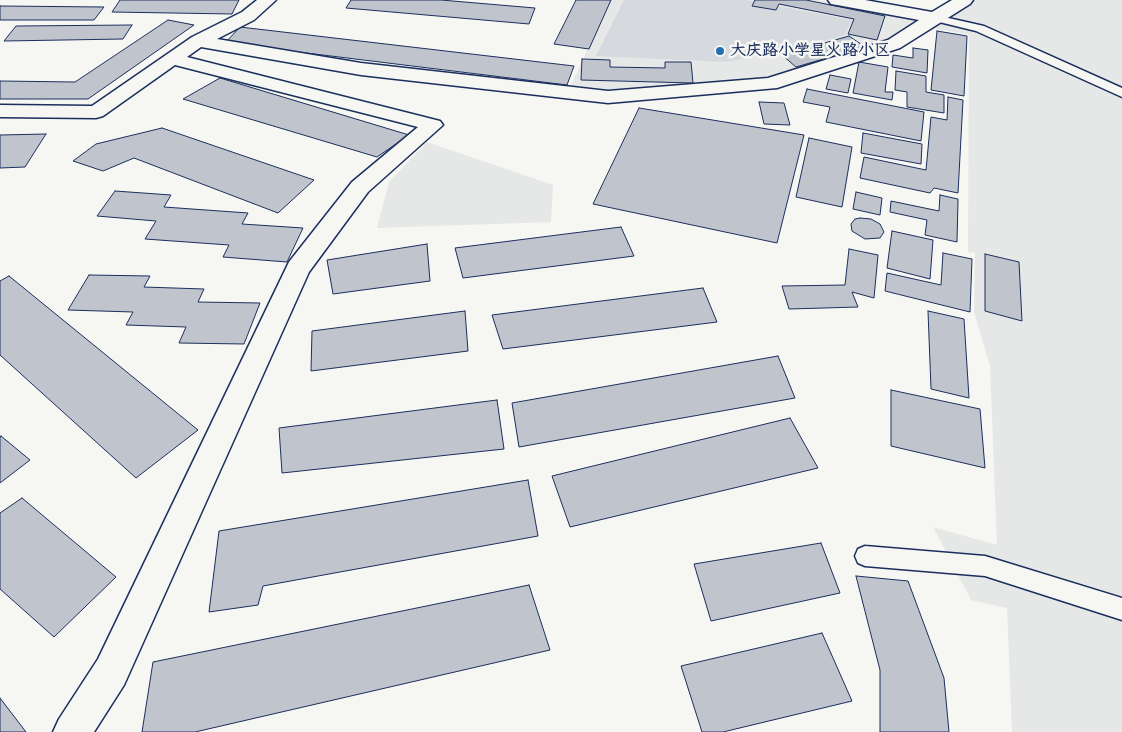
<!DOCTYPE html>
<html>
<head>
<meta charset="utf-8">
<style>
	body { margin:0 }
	canvas { display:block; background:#f6f6f2 }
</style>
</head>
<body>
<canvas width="1122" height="732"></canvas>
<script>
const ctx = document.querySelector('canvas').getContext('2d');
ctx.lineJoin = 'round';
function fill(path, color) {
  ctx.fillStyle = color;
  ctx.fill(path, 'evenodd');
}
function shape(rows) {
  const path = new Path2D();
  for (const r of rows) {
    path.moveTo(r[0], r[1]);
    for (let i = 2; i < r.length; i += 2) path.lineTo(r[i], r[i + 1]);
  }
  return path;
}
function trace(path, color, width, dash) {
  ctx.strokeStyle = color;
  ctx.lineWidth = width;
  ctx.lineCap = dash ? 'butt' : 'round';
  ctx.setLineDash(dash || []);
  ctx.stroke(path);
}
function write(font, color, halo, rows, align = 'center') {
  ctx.font = font + ' Caveat,"LXGW WenKai TC",sans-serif';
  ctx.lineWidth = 5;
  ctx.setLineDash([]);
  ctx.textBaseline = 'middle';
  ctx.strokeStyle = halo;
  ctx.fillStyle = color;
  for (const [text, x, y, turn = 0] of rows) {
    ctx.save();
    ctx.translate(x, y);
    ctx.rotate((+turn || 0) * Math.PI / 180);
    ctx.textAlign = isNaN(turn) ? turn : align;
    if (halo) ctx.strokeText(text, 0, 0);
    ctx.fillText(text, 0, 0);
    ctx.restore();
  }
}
const built = shape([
	[611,0,818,0,919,19,879,44,768,79,605,93,569,89],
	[970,0,1122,0,1122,732,1012,732,1007,608,971,600,933,527,997,545,990,366,974,312,975,253,968,252,969,35,927,27],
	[427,142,553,185,551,222,377,228,389,182]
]);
const green = shape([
	[624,0,745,0,852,20,845,35,798,49,725,62,596,56]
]);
const building = shape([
	[120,0,239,0,232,14,112,12,120,0],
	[351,0,441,0,535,8,529,24,346,8,351,0],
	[576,0,611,0,589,49,554,44,576,0],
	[755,0,806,0,885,16,877,40,848,34,854,19,779,4,776,10,752,6,755,0],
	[0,6,104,7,94,20,0,20,0,6],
	[168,20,194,25,88,99,0,99,0,81,75,82,168,20],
	[132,25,123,39,4,41,16,26,132,25],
	[240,27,574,66,567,85,225,43,240,27],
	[937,31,967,36,964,96,931,90,937,31],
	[849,36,865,47,796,67,782,55,849,36],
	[913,48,928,50,927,73,892,67,893,55,913,58,913,48],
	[582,59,610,60,610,67,665,68,665,62,691,62,693,83,581,80,582,59],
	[859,62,888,67,885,92,893,92,892,100,853,93,859,62],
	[896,71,926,76,926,92,944,95,944,113,907,107,907,92,895,90,896,71],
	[830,75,851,79,848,93,826,89,830,75],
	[220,78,409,135,377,157,183,99,220,78],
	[807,89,924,112,921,141,826,122,830,107,803,102,807,89],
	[948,97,963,100,958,193,934,188,930,193,860,178,864,157,926,170,931,117,947,120,948,97],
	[759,102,784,103,790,125,764,124,759,102],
	[639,108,804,135,777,243,593,204,639,108],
	[162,128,314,180,278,213,134,158,103,171,73,161,96,144,162,128],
	[863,133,922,144,921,164,861,153,863,133],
	[46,134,25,167,0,168,0,135,46,134],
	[809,138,852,147,842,207,796,197,809,138],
	[115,191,171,195,164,207,248,213,242,224,303,228,287,262,223,257,229,245,145,239,156,221,97,216,115,191],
	[856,192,882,198,880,215,853,209,856,192],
	[940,195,958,199,957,242,925,235,927,220,890,212,891,201,939,211,940,195],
	[860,218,871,219,880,224,884,232,880,238,865,239,852,231,851,224,855,219,860,218],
	[621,227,634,256,463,278,455,248,621,227],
	[892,231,933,240,930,279,887,268,892,231],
	[427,244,430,281,333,294,327,260,427,244],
	[849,249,878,255,874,298,852,292,858,307,789,309,782,286,845,285,849,249],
	[943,253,972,259,970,312,885,291,887,273,941,285,943,253],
	[985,254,1019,262,1022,321,985,311,985,254],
	[89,275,150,276,144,287,204,289,198,302,260,303,244,344,179,343,186,327,126,325,133,312,68,310,89,275],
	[9,276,198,430,136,478,0,355,0,281,9,276],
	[703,288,717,322,503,349,492,315,703,288],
	[465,311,468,351,311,371,312,331,465,311],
	[928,311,964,319,969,398,931,389,928,311],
	[778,356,795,398,519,447,512,403,778,356],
	[891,390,980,409,985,468,891,446,891,390],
	[497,400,504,449,282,473,279,428,497,400],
	[790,418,818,468,570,527,552,476,790,418],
	[1,436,30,460,0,483,0,437,1,436],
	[528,480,538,536,263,586,258,605,209,612,219,531,528,480],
	[22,498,116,577,54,637,0,589,0,513,22,498],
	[821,543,840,593,711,621,694,564,821,543],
	[856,576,908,581,944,678,949,732,880,732,880,670,856,576],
	[529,585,550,650,195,732,142,732,153,662,529,585],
	[822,633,852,701,723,732,702,732,681,666,822,633],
	[0,698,26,732,0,732,0,698]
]);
const lane = shape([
	[935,15,984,26,1122,88,1122,97,976,31,931,20,929,18,935,15],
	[865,546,985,556,1122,598,1122,620,985,576,865,566,858,563,855,556,858,549,865,546]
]);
const street = shape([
	[257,0,276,0,254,20,217,39,361,63,608,91,768,78,888,40,919,20,837,5,831,4,828,0,865,0,932,12,952,0,973,0,970,4,900,48,777,88,608,103,361,75,201,47,187,57,440,121,443,125,368,192,309,272,124,685,94,732,53,732,59,719,98,659,289,262,352,182,418,127,175,65,103,116,96,118,0,117,0,105,92,106,192,37,242,12,257,0]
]);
const markers = [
	[720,51,5,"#1f6fb2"]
];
const farPoinames = [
	["大庆路小学星火路小区",730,51]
];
fill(built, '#e6e7e7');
fill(green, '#d6d9dd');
fill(building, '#c0c4cd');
trace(building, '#1b2f5e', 1);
trace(lane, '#1b2f5e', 3);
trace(street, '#1b2f5e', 3);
fill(lane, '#f6f6f2');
fill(street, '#f6f6f2');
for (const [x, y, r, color] of markers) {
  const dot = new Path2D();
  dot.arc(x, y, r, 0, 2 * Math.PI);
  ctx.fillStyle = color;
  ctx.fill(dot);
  trace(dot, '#f6f6f2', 2);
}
write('bold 16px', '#1b2f5e', '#f6f6f2', farPoinames, 'left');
</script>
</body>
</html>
